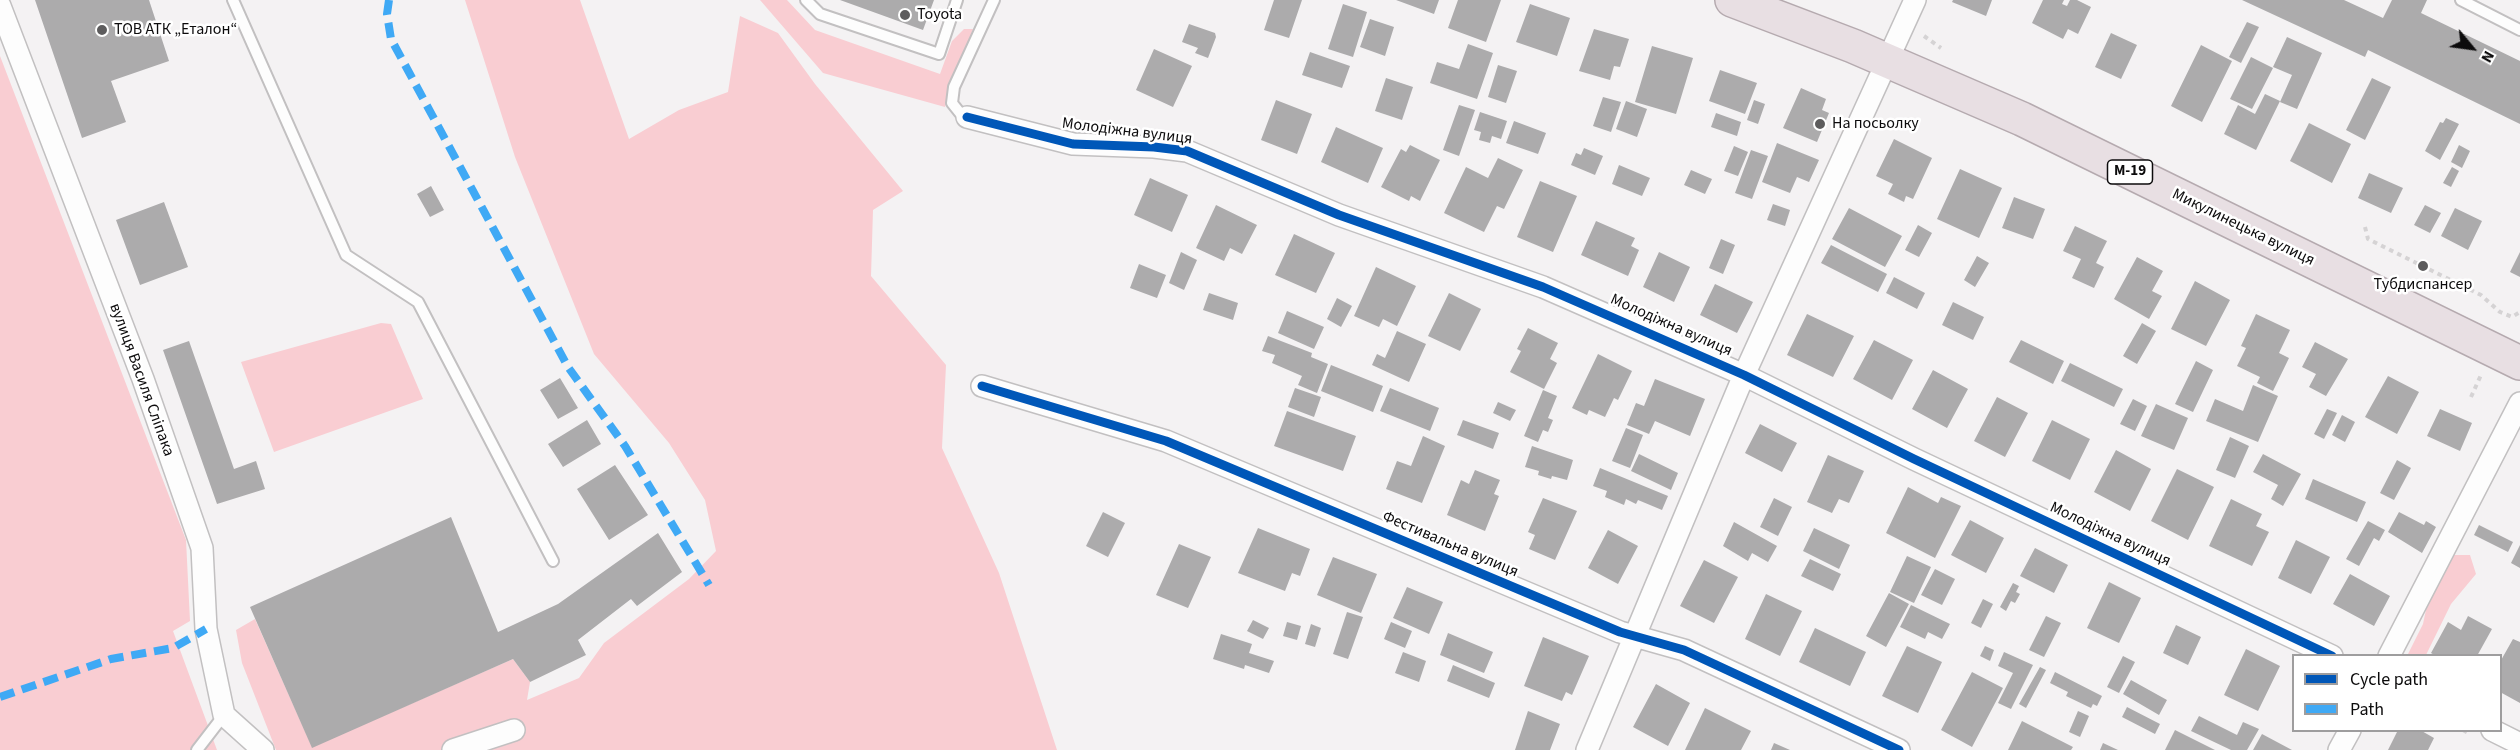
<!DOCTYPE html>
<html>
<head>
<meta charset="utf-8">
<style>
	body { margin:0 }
	#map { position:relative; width:2520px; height:750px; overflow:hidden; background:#f4f2f3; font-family:"Source Sans 3",sans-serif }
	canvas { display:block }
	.legend { position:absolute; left:2292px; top:654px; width:210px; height:78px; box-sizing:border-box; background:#fff; border:2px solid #9e9d9e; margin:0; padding:8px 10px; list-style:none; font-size:18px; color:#0c0b0c }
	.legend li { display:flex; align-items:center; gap:12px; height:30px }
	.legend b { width:30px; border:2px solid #9e9d9e }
	.north { position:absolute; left:2442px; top:18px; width:60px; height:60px; -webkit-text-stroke:4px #fff; paint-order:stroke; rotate:119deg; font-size:16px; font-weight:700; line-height:24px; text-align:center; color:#0c0b0c }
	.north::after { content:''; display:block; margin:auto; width:21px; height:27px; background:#0c0b0c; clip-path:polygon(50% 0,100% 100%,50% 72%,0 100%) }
</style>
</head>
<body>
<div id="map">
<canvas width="2520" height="750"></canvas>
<ul class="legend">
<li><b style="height:8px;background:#0057b8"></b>Cycle path</li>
<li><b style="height:8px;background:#3fa9f5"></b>Path</li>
</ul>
<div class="north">N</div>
</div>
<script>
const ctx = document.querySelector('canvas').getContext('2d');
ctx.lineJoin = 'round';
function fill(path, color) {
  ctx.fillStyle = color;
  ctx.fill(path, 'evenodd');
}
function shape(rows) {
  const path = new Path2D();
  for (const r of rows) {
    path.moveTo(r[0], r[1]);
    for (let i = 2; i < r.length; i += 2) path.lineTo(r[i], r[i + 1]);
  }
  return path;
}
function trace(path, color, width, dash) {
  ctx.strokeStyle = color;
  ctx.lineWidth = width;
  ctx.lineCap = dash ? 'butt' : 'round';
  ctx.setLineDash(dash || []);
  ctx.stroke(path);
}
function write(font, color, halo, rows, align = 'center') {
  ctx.font = font + ' "Source Sans 3",sans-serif';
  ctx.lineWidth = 5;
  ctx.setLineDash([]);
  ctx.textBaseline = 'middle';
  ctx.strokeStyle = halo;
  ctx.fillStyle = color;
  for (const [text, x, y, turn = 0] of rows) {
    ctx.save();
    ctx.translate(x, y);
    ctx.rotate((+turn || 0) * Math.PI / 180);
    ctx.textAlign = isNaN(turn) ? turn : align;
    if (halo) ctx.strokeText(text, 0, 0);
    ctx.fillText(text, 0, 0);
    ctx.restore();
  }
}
const green = shape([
	[465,0,580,0,629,139,679,110,728,92,740,16,778,33,815,84,903,191,873,210,871,276,946,365,942,448,999,573,1057,750,276,750,242,663,236,630,255,619,312,747,513,659,530,682,527,700,579,678,604,643,689,579,716,551,705,500,669,443,594,354,515,157],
	[760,0,787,0,815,30,940,74,952,41,964,29,973,29,945,107,823,73],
	[0,56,186,540,190,621,173,631,217,750,0,750],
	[381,323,391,324,423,399,274,452,241,362],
	[2454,555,2470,555,2476,574,2451,604,2426,655,2407,656,2423,624,2427,605]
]);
const building = shape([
	[35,0,149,0,169,61,111,81,126,122,82,138],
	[840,0,934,0,923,30],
	[1274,0,1302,0,1289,38,1264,30],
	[1396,0,1439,0,1434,14],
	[1458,0,1501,0,1486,42,1448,28],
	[1953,0,1992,0,1986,16,1952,2],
	[2043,0,2064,0,2062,4,2067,6,2070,0,2077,0,2091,7,2078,34,2068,29,2063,39,2032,23],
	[2242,0,2344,0,2383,18,2392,0,2427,0,2421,13,2520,61,2520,124,2368,50,2365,57],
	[1343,4,1367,12,1353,57,1328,49],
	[1530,4,1570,18,1557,56,1516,42],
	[1370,19,1394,27,1385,56,1360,47],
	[2247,22,2259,27,2241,63,2229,57],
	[1189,24,1215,33,1216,37,1208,58,1195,53,1198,48,1182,42],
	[1594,29,1629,39,1620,67,1614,66,1610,80,1579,71],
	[2111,33,2137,45,2121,79,2095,67],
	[2287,37,2322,53,2297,109,2280,102,2292,75,2273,67],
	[1468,44,1493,53,1477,99,1430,83,1437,62,1459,69],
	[2201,45,2232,61,2202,122,2171,106],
	[1652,46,1693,58,1676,114,1635,102],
	[1154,49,1192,66,1173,107,1136,90],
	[1310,52,1350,66,1342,88,1302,75],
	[2251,57,2273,68,2252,109,2230,99],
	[1498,65,1517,71,1506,103,1488,97],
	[1720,70,1757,83,1745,114,1709,101],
	[1386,78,1413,87,1402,120,1375,111],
	[2372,78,2391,87,2365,140,2346,130],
	[1801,88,1826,99,1822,110,1829,113,1817,142,1783,128],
	[2265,94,2280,101,2256,150,2224,134,2238,105,2255,114],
	[1603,97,1621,102,1611,132,1593,126],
	[1276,100,1312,114,1297,154,1261,140],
	[1754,100,1765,104,1758,124,1747,120],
	[1626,101,1647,109,1637,137,1616,129],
	[1459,105,1475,110,1459,156,1443,150],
	[1480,112,1507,121,1501,139,1492,136,1490,143,1479,140,1481,132,1474,130],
	[1716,113,1741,122,1737,136,1711,127],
	[2446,118,2459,124,2440,160,2425,151,2440,122,2443,123],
	[1514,121,1546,133,1538,154,1506,143],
	[2309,123,2351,144,2332,183,2290,161],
	[1336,127,1383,148,1368,183,1321,162],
	[1894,139,1932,158,1913,199,1906,196,1904,202,1888,194,1893,184,1876,176],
	[1777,143,1819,160,1809,182,1797,177,1790,193,1762,182],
	[1410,145,1440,160,1420,201,1411,196,1409,201,1381,187,1401,149,1406,152],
	[2459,145,2470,151,2462,168,2451,162],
	[1734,146,1748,152,1738,176,1724,171],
	[1584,148,1603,156,1595,175,1571,165,1576,153,1581,155],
	[1751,150,1768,156,1752,199,1735,193],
	[1498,158,1523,170,1504,209,1497,206,1484,232,1444,213,1466,167,1488,178],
	[1619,165,1650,178,1642,196,1612,184],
	[2452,167,2459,171,2451,187,2443,183],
	[1960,169,2002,188,1979,238,1937,219],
	[1691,170,1712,179,1705,194,1684,185],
	[2369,173,2403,188,2391,213,2358,198],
	[1150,178,1188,195,1172,232,1134,215],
	[1540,181,1577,196,1553,252,1517,237],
	[431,186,444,210,430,217,417,194],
	[2014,197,2045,209,2033,239,2002,228],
	[164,202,188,267,140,285,116,220],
	[1773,204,1790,210,1785,226,1767,220],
	[1216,205,1257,225,1242,254,1230,248,1224,261,1196,248],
	[2425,205,2441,213,2430,233,2414,225],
	[1849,208,1902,236,1885,267,1832,239],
	[2455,208,2482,221,2468,250,2441,236],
	[1596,221,1635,238,1631,246,1639,250,1628,276,1581,255],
	[1918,225,1932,233,1919,257,1905,250],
	[2075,226,2107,241,2096,263,2104,267,2094,288,2072,278,2081,259,2063,251],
	[1294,234,1335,253,1316,293,1275,275],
	[1721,239,1735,245,1723,274,1709,268],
	[1831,245,1887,274,1878,292,1821,263],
	[1181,252,1197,260,1184,290,1169,283],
	[1659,252,1690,267,1674,302,1643,287],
	[2520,252,2520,277,2510,272],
	[1977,256,1989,263,1975,287,1964,280],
	[2137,257,2163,271,2152,291,2162,296,2149,319,2114,299],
	[1139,264,1166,275,1157,298,1130,288],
	[1376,267,1416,286,1397,326,1383,319,1379,327,1354,316],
	[1894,277,1925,293,1917,309,1886,293],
	[2195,281,2230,300,2206,346,2171,329],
	[1715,284,1753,302,1737,333,1700,315],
	[1209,293,1238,303,1233,320,1203,310],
	[1449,293,1481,309,1460,351,1428,336],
	[1337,298,1352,306,1341,327,1327,319],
	[1953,302,1984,317,1973,340,1942,325],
	[1287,311,1324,327,1314,349,1278,333],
	[1807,314,1854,336,1833,377,1787,355],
	[2256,314,2290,330,2279,353,2289,358,2273,391,2257,383,2260,377,2237,366,2246,348,2241,346],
	[2142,323,2156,331,2137,364,2123,356],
	[1528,328,1558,343,1550,359,1557,363,1544,389,1510,372,1521,351,1517,349],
	[1397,331,1426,344,1409,382,1372,365,1377,354,1385,358],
	[1268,336,1312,353,1311,357,1328,364,1317,393,1298,385,1302,376,1272,363,1275,355,1262,351],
	[1874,340,1913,360,1892,400,1853,379],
	[2021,340,2064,361,2053,384,2009,362],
	[189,341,234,469,256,461,265,489,217,504,163,350],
	[2315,342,2348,359,2326,396,2309,387,2316,374,2302,367],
	[1598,354,1632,371,1618,400,1614,398,1605,417,1589,410,1587,415,1572,408],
	[2196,361,2213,370,2193,412,2175,404],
	[2070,363,2123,389,2114,407,2061,381],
	[1331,365,1383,386,1373,412,1321,391],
	[1933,370,1968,389,1947,428,1912,409],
	[2388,376,2419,392,2397,434,2365,417],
	[560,378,578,408,558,419,540,390],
	[1655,379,1705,399,1690,436,1655,421,1649,434,1627,425,1636,403,1644,406],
	[2253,385,2278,396,2258,442,2206,421,2215,399,2243,411],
	[1295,388,1321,397,1314,417,1288,407],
	[1390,388,1439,408,1430,431,1380,411],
	[1543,390,1557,396,1548,418,1553,420,1548,432,1543,430,1538,442,1524,436],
	[1997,397,2028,413,2005,457,1974,441],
	[2133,399,2147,406,2135,431,2120,424],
	[1498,402,1516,410,1510,421,1493,413],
	[2156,404,2188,418,2174,450,2141,436],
	[2327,409,2337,413,2324,439,2314,434],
	[2440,409,2472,423,2460,451,2427,436],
	[1287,411,1356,436,1343,471,1274,446],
	[2342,415,2355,422,2345,442,2332,435],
	[587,420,601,444,563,467,548,444],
	[1463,420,1499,433,1493,449,1457,435],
	[2052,420,2090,439,2070,480,2032,461],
	[1760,424,1797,443,1782,472,1745,453],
	[1626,428,1643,435,1630,468,1612,461],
	[1423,436,1445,446,1422,503,1386,489,1397,461,1411,466],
	[2230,437,2249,446,2235,478,2216,470],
	[1532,446,1573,460,1567,480,1552,476,1551,479,1538,475,1539,471,1525,467],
	[2116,450,2151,469,2130,511,2094,492],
	[1639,454,1678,473,1671,490,1631,471],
	[2263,454,2301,474,2283,506,2271,499,2278,485,2253,472],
	[1828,455,1864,471,1849,503,1839,499,1832,513,1807,502],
	[2397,460,2411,468,2394,500,2380,493],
	[615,465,648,515,609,540,577,489],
	[1600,468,1668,496,1662,510,1638,500,1636,504,1626,499,1624,505,1605,497,1607,491,1593,486],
	[2177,469,2214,487,2188,540,2151,521],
	[1475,470,1500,480,1494,494,1499,496,1485,531,1447,515,1461,480,1469,484],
	[2313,479,2366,502,2357,522,2305,499],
	[1908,487,1938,503,1941,497,1961,506,1935,558,1886,533],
	[1543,498,1577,511,1555,560,1529,549,1535,535,1528,532],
	[1774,498,1792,507,1778,536,1760,527],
	[2231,499,2262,514,2256,526,2269,532,2252,566,2209,546],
	[1103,512,1125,523,1108,557,1086,546],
	[2399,512,2424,525,2426,521,2436,527,2422,553,2388,532],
	[451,517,498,632,558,604,658,533,682,572,637,606,631,599,578,640,586,655,530,682,513,659,312,748,250,607],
	[1970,520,2004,538,1986,573,1951,555],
	[2368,521,2385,530,2379,541,2374,538,2359,566,2346,559],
	[1734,522,1777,546,1768,562,1752,553,1748,561,1723,546],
	[2479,525,2513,542,2508,552,2474,535],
	[1258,528,1310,549,1300,576,1292,573,1285,591,1238,573],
	[1814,528,1850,545,1839,569,1803,551],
	[1608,530,1638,546,1618,584,1588,568],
	[2296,540,2330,557,2311,594,2278,578],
	[1179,544,1211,557,1188,608,1156,595],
	[2520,545,2520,568,2511,563],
	[2035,548,2068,565,2054,593,2020,576],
	[1907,556,1931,567,1914,603,1890,592],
	[1333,557,1377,574,1361,613,1317,595],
	[1810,559,1841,574,1833,591,1801,576],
	[1704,560,1738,577,1714,623,1680,606],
	[1935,569,1955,579,1942,605,1921,595],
	[2350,574,2390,596,2374,626,2333,604],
	[2109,582,2141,598,2119,643,2087,628],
	[2013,583,2019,586,2016,592,2020,594,2015,603,2011,601,2006,611,2000,607],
	[1407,587,1443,602,1429,634,1393,618],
	[1889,593,1909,604,1886,647,1866,636],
	[1766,594,1802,611,1780,656,1745,639],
	[1983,599,1993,604,1981,628,1971,623],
	[1911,605,1950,624,1942,639,1928,632,1925,639,1900,627],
	[1347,612,1363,617,1348,659,1333,654],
	[2046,616,2061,623,2044,657,2029,650],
	[2468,616,2492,629,2477,656,2436,656,2431,653,2448,622,2461,630],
	[1253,620,1269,628,1263,639,1247,631],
	[1287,622,1301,626,1297,640,1283,636],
	[1391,622,1412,631,1405,648,1384,639],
	[1311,624,1321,628,1315,647,1305,644],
	[2176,625,2201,637,2188,665,2163,653],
	[1815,628,1866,652,1850,686,1799,662],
	[1448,633,1493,652,1484,673,1440,655],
	[1221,634,1252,644,1249,653,1274,661,1269,673,1245,665,1244,669,1213,659],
	[1543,637,1589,656,1572,695,1566,692,1562,701,1524,686],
	[2513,639,2520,642,2520,703,2500,692,2500,662],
	[1907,646,1942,662,1918,713,1882,696],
	[1985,646,1994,650,1990,661,1980,656],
	[2246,649,2280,666,2258,711,2224,695],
	[1403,652,1426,661,1419,682,1395,673],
	[2004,652,2033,665,2011,709,1998,703,2013,673,1998,666],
	[2123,656,2135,662,2119,693,2107,687],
	[1453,665,1495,683,1489,698,1447,681],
	[2040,667,2046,670,2026,708,2019,704],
	[1972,672,2003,688,1972,747,1941,730],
	[2055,672,2102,696,2097,706,2093,704,2091,708,2066,696,2068,692,2050,683],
	[2131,680,2167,700,2159,715,2123,694],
	[1656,684,1690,703,1668,746,1633,727],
	[2127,707,2160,724,2155,734,2122,717],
	[1705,708,1751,731,1741,750,1685,750],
	[1528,711,1560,724,1550,750,1515,750],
	[2078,711,2089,716,2080,737,2069,732],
	[2199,716,2237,735,2243,722,2259,729,2247,750,2231,750,2191,731],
	[2022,721,2073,747,2071,750,2008,750],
	[2175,730,2215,750,2165,750],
	[2398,730,2420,730,2434,738,2428,750,2388,750],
	[2262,734,2292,750,2253,750],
	[1774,743,1790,750,1771,750],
	[2103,743,2118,750,2100,750]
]);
const path = shape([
	[1924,36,1941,48],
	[2365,227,2368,239,2481,295,2500,312,2512,317,2520,312],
	[2471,397,2481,375],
	[2463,730,2470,734]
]);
const lane = shape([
	[233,0,346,255,418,302,553,561],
	[806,0,820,14,939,54,957,0],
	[2461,0,2520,30],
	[967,117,960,113,952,103,954,87,994,0],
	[197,750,224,715]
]);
const street = shape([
	[0,6,143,379,202,548,206,629,224,715,263,750],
	[967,117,1073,144,1154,147,1187,151,1339,215,1543,287,1744,375,1914,459,2332,656],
	[982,386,1166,441,1620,632,1684,650,1899,750],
	[2389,656,2520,403],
	[2492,730,2520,744],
	[453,750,514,730],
	[1587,750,1744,375,1915,0],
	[2339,750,2350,730]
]);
const highway = shape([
	[1732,0,1853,46,2022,119,2520,363]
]);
const quiet = shape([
	[389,0,387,14,391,39,568,367,625,446,709,585],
	[0,697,111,659,173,648,206,629]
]);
const cycleway = shape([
	[967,117,1073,144,1154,147,1187,151,1339,215,1543,287,1744,375,1914,459,2332,656],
	[982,386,1166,441,1620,632,1684,650,1899,750]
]);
const markers = [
	[905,15,6,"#5d5c5d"],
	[102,30,6,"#5d5c5d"],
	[1820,124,6,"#5d5c5d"],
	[2423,266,6,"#5d5c5d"]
];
const shields = [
	[2130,172,45]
];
const shieldNames = [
	["М-19",2130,172]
];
const poiNames = [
	["Toyota",917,15],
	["ТОВ АТК „Еталон“",114,30],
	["На посьолку",1832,124],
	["Тубдиспансер",2423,285,"center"]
];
const streetNames = [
	["Молодіжна вулиця",1127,132,7],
	["Микулинецька вулиця",2243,228,26],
	["Молодіжна вулиця",1671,326,24],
	["вулиця Василя Сліпака",141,380,70],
	["Молодіжна вулиця",2110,535,25],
	["Фестивальна вулиця",1450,545,23]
];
fill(green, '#f9cdd2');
fill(building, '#acabac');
trace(lane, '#c2c0c1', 14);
trace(street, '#c2c0c1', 24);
trace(highway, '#b5aaaf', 36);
trace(path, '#d5d3d4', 4, [4.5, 4.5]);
trace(lane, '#fdfdfd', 10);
trace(street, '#fdfdfd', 21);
trace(highway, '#e8dfe3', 33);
trace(quiet, '#3fa9f5', 8, [15, 8]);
trace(cycleway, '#0057b8', 9);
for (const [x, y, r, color] of markers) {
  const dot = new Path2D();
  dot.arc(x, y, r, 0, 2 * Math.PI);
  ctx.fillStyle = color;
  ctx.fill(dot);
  trace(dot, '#fff', 2);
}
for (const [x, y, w] of shields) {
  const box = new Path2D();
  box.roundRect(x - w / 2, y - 12, w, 24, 4.5);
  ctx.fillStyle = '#fff';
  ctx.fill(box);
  trace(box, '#0c0b0c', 1.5);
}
write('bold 15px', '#0c0b0c', null, shieldNames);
write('16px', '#0c0b0c', '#fff', poiNames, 'left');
write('16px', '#0c0b0c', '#fff', streetNames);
</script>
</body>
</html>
